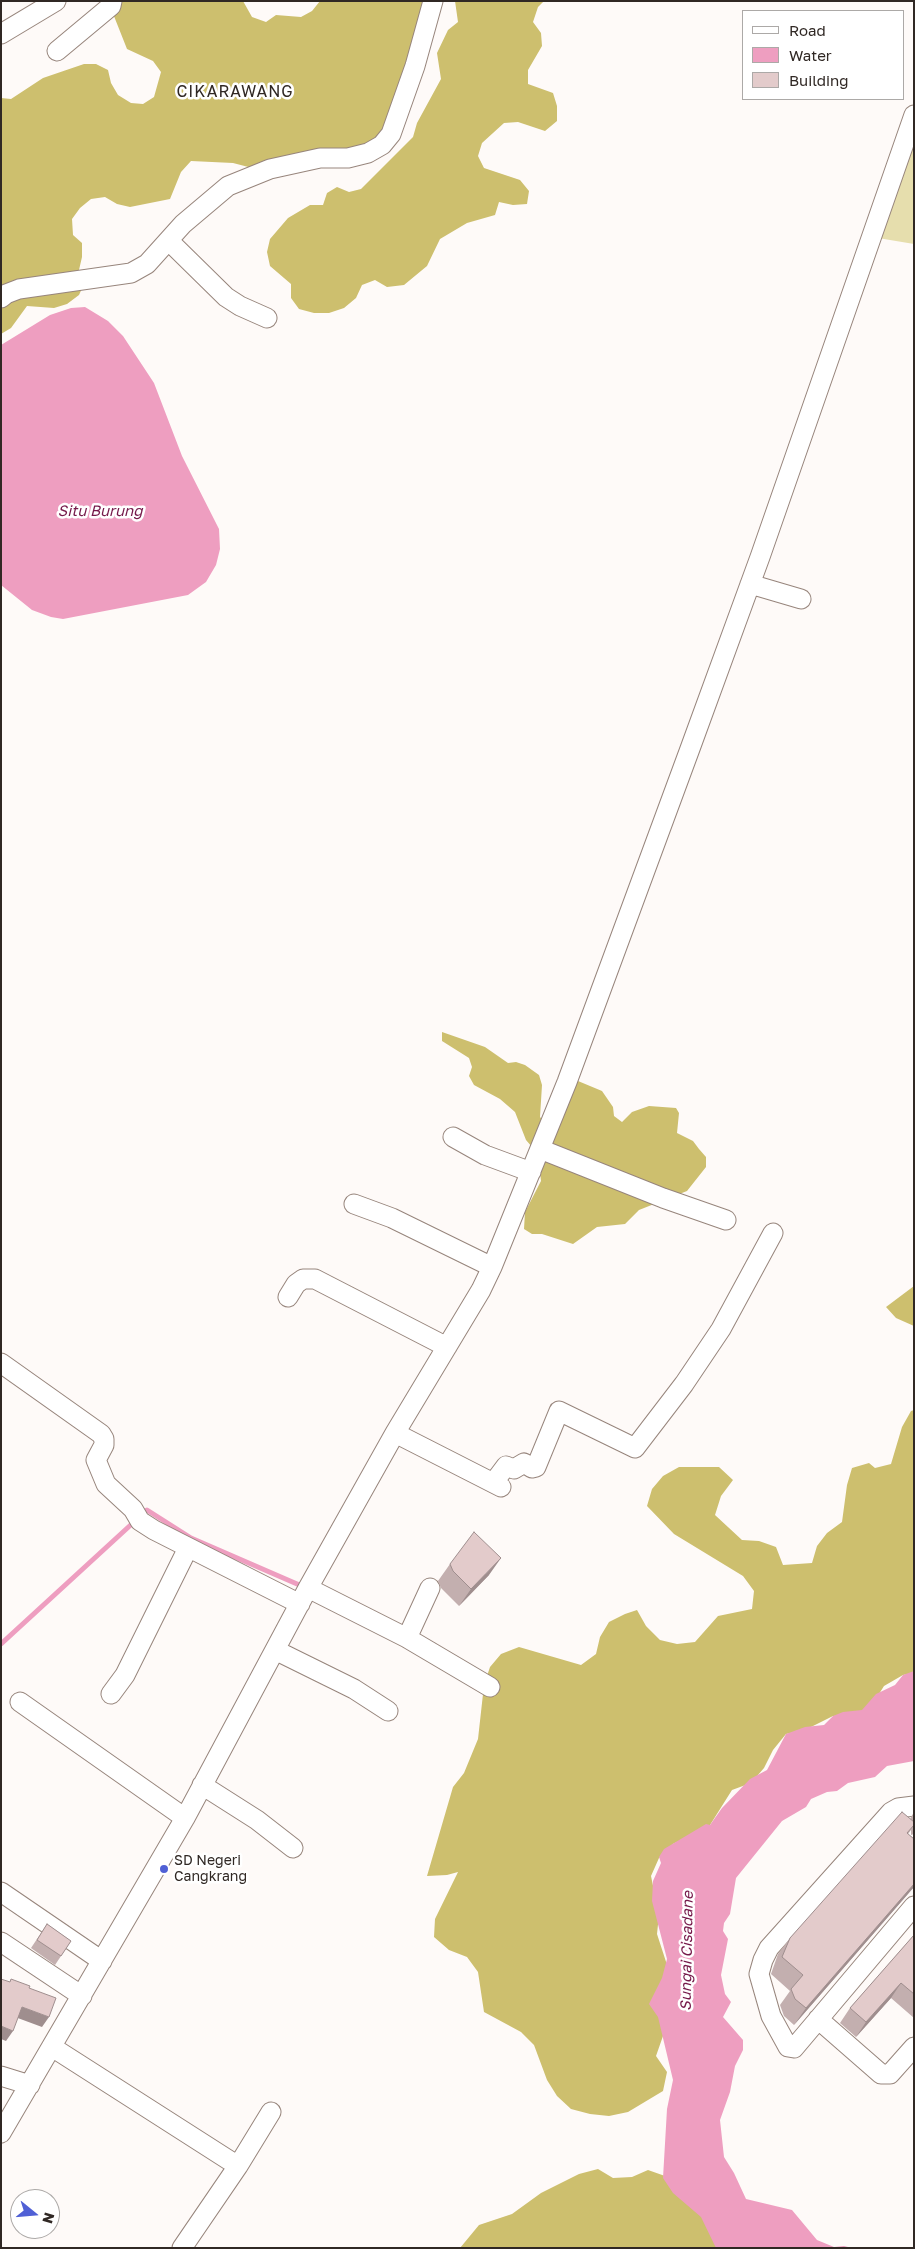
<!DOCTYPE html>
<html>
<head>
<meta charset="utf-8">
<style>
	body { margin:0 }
	#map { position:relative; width:915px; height:2249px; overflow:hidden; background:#fefaf8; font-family:"Golos Text",sans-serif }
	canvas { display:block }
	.frame { position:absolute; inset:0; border:2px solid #302824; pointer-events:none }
	.legend { position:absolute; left:742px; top:10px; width:162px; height:90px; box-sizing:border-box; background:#fff; border:1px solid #aca9a7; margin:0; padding:6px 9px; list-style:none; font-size:15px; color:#302824 }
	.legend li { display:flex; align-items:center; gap:10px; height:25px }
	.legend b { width:25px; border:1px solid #aca9a7 }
	.north { position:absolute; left:10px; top:2189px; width:50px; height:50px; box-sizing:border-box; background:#fff; border:1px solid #aca9a7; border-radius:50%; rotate:107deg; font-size:14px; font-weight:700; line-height:20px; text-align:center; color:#302824 }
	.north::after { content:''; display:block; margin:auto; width:18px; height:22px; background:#5060d5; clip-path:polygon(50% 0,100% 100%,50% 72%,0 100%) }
</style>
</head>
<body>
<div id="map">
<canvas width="915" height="2249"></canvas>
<div class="frame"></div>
<ul class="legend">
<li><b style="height:6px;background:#fff"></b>Road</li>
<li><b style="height:14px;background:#ee9ec0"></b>Water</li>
<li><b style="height:14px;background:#e3cbcb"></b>Building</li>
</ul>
<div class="north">N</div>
</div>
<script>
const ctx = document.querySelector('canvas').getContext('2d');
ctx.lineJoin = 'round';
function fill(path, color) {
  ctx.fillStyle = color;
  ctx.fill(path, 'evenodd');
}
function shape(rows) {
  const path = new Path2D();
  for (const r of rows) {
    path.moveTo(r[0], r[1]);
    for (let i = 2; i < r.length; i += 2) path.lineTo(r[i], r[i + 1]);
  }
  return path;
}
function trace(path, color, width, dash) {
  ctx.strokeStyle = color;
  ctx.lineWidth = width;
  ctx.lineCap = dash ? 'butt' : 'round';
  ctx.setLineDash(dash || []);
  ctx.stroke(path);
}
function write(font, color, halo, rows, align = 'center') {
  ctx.font = font + ' "Golos Text",sans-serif';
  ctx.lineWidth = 5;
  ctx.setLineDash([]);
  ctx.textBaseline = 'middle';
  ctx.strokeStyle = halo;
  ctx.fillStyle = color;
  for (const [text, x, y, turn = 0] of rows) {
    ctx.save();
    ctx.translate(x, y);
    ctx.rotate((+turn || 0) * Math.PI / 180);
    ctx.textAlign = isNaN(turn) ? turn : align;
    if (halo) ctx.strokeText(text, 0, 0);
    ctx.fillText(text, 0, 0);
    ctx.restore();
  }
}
const green = shape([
	[914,133,914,244,872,237]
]);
const forest = shape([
	[108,1,243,1,252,17,266,22,276,15,301,17,312,11,320,1,439,1,380,137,341,158,314,152,299,153,276,169,260,170,233,163,191,161,181,172,170,199,130,207,117,204,105,197,91,199,80,208,72,219,73,235,82,243,82,257,79,270,85,282,79,295,67,304,54,308,27,306,11,328,1,334,1,98,11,99,43,78,84,64,96,64,108,70,111,83,118,95,131,103,143,104,154,97,161,72,153,61,127,49],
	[455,1,544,1,538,7,533,22,541,33,542,46,528,70,528,84,553,93,557,106,557,121,545,131,518,122,504,123,482,143,478,156,484,168,520,180,529,191,527,204,513,205,499,202,495,215,467,223,440,239,427,266,404,285,387,287,375,280,362,285,356,298,344,308,329,313,314,313,299,309,291,298,291,284,270,266,267,252,270,239,288,218,310,205,323,205,327,193,337,187,349,192,361,189,413,137,417,123,441,79,437,53,448,30,458,22],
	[442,1032,485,1047,508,1063,516,1062,525,1065,539,1075,542,1085,540,1117,546,1124,569,1082,578,1081,602,1091,613,1107,614,1116,622,1122,632,1112,649,1106,676,1108,679,1113,677,1133,693,1141,699,1149,706,1157,706,1167,687,1191,639,1210,625,1224,597,1227,573,1244,542,1234,532,1234,524,1229,525,1212,541,1181,538,1154,526,1140,515,1112,500,1099,474,1085,469,1076,472,1067,469,1058,442,1041],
	[914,1286,914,1326,896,1318,886,1307],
	[914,1410,914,1673,903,1675,884,1686,872,1705,854,1715,833,1716,805,1730,786,1734,773,1750,764,1768,751,1783,732,1790,710,1825,673,1844,659,1858,651,1876,659,1915,657,1934,669,1971,663,2017,663,2036,656,2056,667,2072,663,2091,628,2112,609,2116,590,2114,571,2109,557,2096,547,2080,534,2045,521,2032,484,2012,478,1972,467,1957,449,1950,434,1937,435,1919,458,1872,447,1875,427,1876,453,1787,464,1773,478,1739,484,1685,490,1667,501,1654,519,1647,581,1665,596,1654,600,1637,609,1622,625,1614,637,1610,646,1626,660,1640,677,1644,695,1642,718,1616,752,1609,754,1591,743,1576,674,1534,647,1506,652,1489,663,1476,679,1467,719,1467,733,1480,721,1496,715,1515,742,1540,759,1541,776,1547,783,1565,812,1563,817,1546,827,1533,842,1522,847,1485,852,1468,869,1463,875,1468,891,1464,902,1427,911,1411],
	[598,2169,613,2178,632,2177,648,2170,665,2176,710,2225,719,2248,460,2248,479,2225,512,2214,541,2193,579,2174]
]);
const water = shape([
	[85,307,108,321,123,336,154,383,182,456,219,529,220,549,216,565,206,582,188,595,63,619,51,617,32,610,1,585,1,345,50,315,71,308],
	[914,1671,914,1761,887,1766,875,1777,848,1783,837,1791,827,1792,811,1799,806,1807,782,1821,736,1878,730,1914,724,1923,723,1931,728,1939,721,1975,725,1994,731,2002,723,2017,743,2040,743,2050,735,2066,730,2092,720,2120,724,2157,734,2173,746,2199,792,2210,817,2240,834,2247,844,2246,852,2248,716,2248,701,2217,673,2193,663,2178,667,2109,673,2080,658,2017,649,2004,662,1978,667,1959,652,1901,653,1881,661,1863,659,1857,664,1849,706,1824,710,1825,722,1808,750,1779,767,1770,786,1734,805,1727,824,1725,833,1716,843,1712,862,1710,876,1694,895,1685,903,1675]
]);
const stream = shape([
	[140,1516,147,1510,191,1538,304,1587],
	[1,1644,135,1521]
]);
const street = shape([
	[1,34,56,1],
	[57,51,111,6,112,1],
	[169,241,226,297,240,306,267,318],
	[1,298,6,294,19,289,131,273,147,264,183,224,228,186,270,169,320,158,348,158,368,153,382,145,391,134,415,66,433,1],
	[750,584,801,599],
	[453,1137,485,1155,531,1172],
	[540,1149,663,1198,726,1220],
	[354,1204,392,1218,492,1267],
	[288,1297,296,1284,303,1279,315,1279,447,1347],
	[1,1363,101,1434,104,1439,104,1445,96,1460,106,1484,133,1509,140,1521,154,1530,300,1604],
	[395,1433,501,1487],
	[494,1482,506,1466,514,1469,524,1463,532,1468,536,1467,559,1411,635,1448,684,1384,721,1329,773,1233],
	[308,1588,407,1638,490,1687],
	[407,1638,430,1588],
	[275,1650,354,1689,388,1711],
	[111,1694,125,1675,188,1548],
	[20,1702,185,1818],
	[202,1785,257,1820,293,1848],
	[914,1806,898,1808,891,1812,769,1948,763,1960,759,1974,771,2016,788,2047,794,2048,914,1906],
	[1,1892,102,1961],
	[1,1942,82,1996],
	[818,2019,881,2074,890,2074,914,2047],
	[52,2047,238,2166,182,2248],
	[1,2076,30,2085],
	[1,2133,185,1818,308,1588,395,1433,481,1290,492,1267,567,1082,691,746,760,557,914,115],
	[238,2166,271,2112]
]);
const wall = shape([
	[450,1564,489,1575,459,1606,441,1588,438,1581],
	[914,1812,914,1834,911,1835,911,1830,908,1834,914,1839,914,1887,794,2025,784,2016,780,2005,790,1991,771,1974,778,1954,790,1938,910,1819],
	[47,1924,71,1941,55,1965,31,1948],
	[914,1935,914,2018,891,1998,856,2037,840,2023,850,2008]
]);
const shadedWall = shape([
	[501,1558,489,1575,459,1606,471,1589],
	[914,1884,914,1887,794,2025,806,2008],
	[901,1983,891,1998,856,2037,866,2022],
	[22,2007,49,2017,42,2027,15,2017],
	[1,2026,13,2031,6,2041,1,2039]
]);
const building = shape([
	[474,1532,501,1558,471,1589,453,1571,450,1564,474,1532],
	[902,1812,914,1822,914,1825,907,1833,914,1839,914,1884,806,2008,795,1999,791,1989,803,1975,782,1957,790,1938,902,1812],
	[47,1924,71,1941,61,1956,37,1940,47,1924],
	[914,1935,914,1994,901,1983,866,2022,850,2008,914,1935],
	[1,1979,10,1982,11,1979,30,1986,29,1988,56,1998,49,2017,22,2007,13,2031,1,2026,1,1979]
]);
const markers = [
	[164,1869,5,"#5060d5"]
];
const poiNames = [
	["SD Negeri",174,1861],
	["Cangkrang",174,1877]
];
const waterNames = [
	["Situ Burung",100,511],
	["Sungai Cisadane",687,1951,-89]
];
const quarterNames = [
	["CIKARAWANG",235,92]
];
fill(green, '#e6dead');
fill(forest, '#cdbf6e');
fill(water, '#ee9ec0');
trace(stream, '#ee9ec0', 5);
trace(street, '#97857c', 21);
trace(street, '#fff', 19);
fill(wall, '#c3afaf');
fill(shadedWall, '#9f8e8e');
fill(building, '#e3cbcb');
trace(building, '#9f8e8e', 1);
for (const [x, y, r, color] of markers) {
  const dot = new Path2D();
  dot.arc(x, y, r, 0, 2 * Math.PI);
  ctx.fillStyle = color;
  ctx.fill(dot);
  trace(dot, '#fff', 2);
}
write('14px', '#302824', '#fff', poiNames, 'left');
write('italic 15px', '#75194a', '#fff', waterNames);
ctx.letterSpacing = '1px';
write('16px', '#302824', '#fff', quarterNames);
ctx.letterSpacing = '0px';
</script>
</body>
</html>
